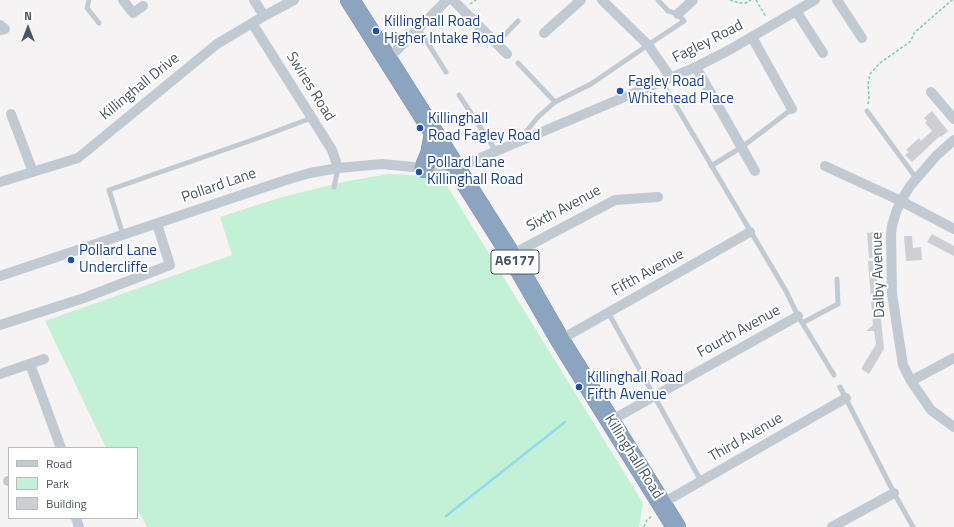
<!DOCTYPE html>
<html>
<head>
<meta charset="utf-8">
<style>
	body { margin:0 }
	#map { position:relative; width:954px; height:527px; overflow:hidden; background:#f5f3f3; font-family:"Titillium Web",sans-serif }
	canvas { display:block }
	.legend { position:absolute; left:8px; top:447px; width:130px; height:72px; box-sizing:border-box; background:#fff; border:1px solid #b7bbc0; margin:0; padding:5px 7px; list-style:none; font-size:12px; color:#4a5661 }
	.legend li { display:flex; align-items:center; gap:8px; height:20px }
	.legend b { width:20px; border:1px solid #b7bbc0 }
	.north { position:absolute; left:8px; top:8px; width:40px; height:40px; -webkit-text-stroke:3px #fff; paint-order:stroke; rotate:0deg; font-size:11px; font-weight:700; line-height:16px; text-align:center; color:#4a5661 }
	.north::after { content:''; display:block; margin:auto; width:14px; height:18px; background:#4a5661; clip-path:polygon(50% 0,100% 100%,50% 72%,0 100%) }
</style>
</head>
<body>
<div id="map">
<canvas width="954" height="527"></canvas>
<ul class="legend">
<li><b style="height:5px;background:#c1cad2"></b>Road</li>
<li><b style="height:11px;background:#c3f1d5"></b>Park</li>
<li><b style="height:11px;background:#cdcfd5"></b>Building</li>
</ul>
<div class="north">N</div>
</div>
<script>
const ctx = document.querySelector('canvas').getContext('2d');
ctx.lineJoin = 'round';
function fill(path, color) {
  ctx.fillStyle = color;
  ctx.fill(path, 'evenodd');
}
function shape(rows) {
  const path = new Path2D();
  for (const r of rows) {
    path.moveTo(r[0], r[1]);
    for (let i = 2; i < r.length; i += 2) path.lineTo(r[i], r[i + 1]);
  }
  return path;
}
function trace(path, color, width, dash) {
  ctx.strokeStyle = color;
  ctx.lineWidth = width;
  ctx.lineCap = dash ? 'butt' : 'round';
  ctx.setLineDash(dash || []);
  ctx.stroke(path);
}
function write(font, color, halo, rows, align = 'center') {
  ctx.font = font + ' "Titillium Web",sans-serif';
  ctx.lineWidth = 4;
  ctx.setLineDash([]);
  ctx.textBaseline = 'middle';
  ctx.strokeStyle = halo;
  ctx.fillStyle = color;
  for (const [text, x, y, turn = 0] of rows) {
    ctx.save();
    ctx.translate(x, y);
    ctx.rotate((+turn || 0) * Math.PI / 180);
    ctx.textAlign = isNaN(turn) ? turn : align;
    if (halo) ctx.strokeText(text, 0, 0);
    ctx.fillText(text, 0, 0);
    ctx.restore();
  }
}
const green = shape([
	[388,174,441,176,643,503,639,527,147,527,137,509,137,448,106,448,45,321,232,255,220,217,279,198,343,182]
]);
const stream = shape([
	[446,516,565,422]
]);
const building = shape([
	[932,111,948,131,941,137,940,136,912,162,905,155,909,152,906,150,919,138,921,141,932,131,925,123,927,121,924,118],
	[875,232,877,257,869,258,867,233],
	[932,234,954,246,954,256,927,242],
	[904,236,912,236,913,248,921,247,922,260,906,261],
	[868,261,875,261,884,349,869,374,861,369,876,344,874,331,866,331,873,325]
]);
const path = shape([
	[730,0,739,3,746,3,751,0],
	[756,0,766,17],
	[470,4,476,0],
	[868,104,869,97,868,84,870,74,880,63,911,41,914,33,952,0,954,1],
	[644,527,647,520,652,516]
]);
const lane = shape([
	[89,0,87,8,99,23],
	[418,28,446,72],
	[496,44,518,21],
	[518,63,555,102],
	[662,82,786,291,798,316,834,375],
	[459,95,496,151],
	[867,111,916,178],
	[520,139,538,117,555,102,591,84,648,45,684,21,678,14,668,11,658,0],
	[711,166,742,147,792,109],
	[334,187,338,168],
	[123,235,109,190,261,137,306,120,311,117],
	[608,312,701,481],
	[802,323,838,304,837,279],
	[840,387,894,493,913,527]
]);
const street = shape([
	[123,0,133,13,143,6],
	[254,0,264,16],
	[453,0,507,54],
	[602,0,648,45,671,78],
	[837,0,862,38],
	[796,11,823,53],
	[678,14,693,0],
	[252,23,332,150,338,168],
	[0,25,5,29,0,30],
	[544,33,581,0],
	[752,37,792,109],
	[387,60,447,0],
	[696,67,755,171],
	[931,92,954,119],
	[11,114,33,172],
	[954,140,937,155,910,186,901,201,896,212,892,226,891,234,892,294,903,365,911,381,931,410,954,427],
	[825,166,901,201,954,229],
	[0,182,78,158,217,44,264,16,294,0],
	[511,255,615,200,658,197],
	[0,276,286,180,310,173,338,168,382,164,424,168,456,168,696,67,731,49,815,0],
	[0,325,84,298,170,265,157,224],
	[560,340,750,232],
	[30,364,61,448],
	[0,374,44,359],
	[911,381,954,358],
	[610,421,798,316],
	[8,481,9,481],
	[661,504,846,398],
	[76,518,79,527],
	[832,527,894,493]
]);
const highway = shape([
	[350,0,511,255,560,340,676,527],
	[424,168,430,154,434,133]
]);
const markers = [
	[376,31,4,"#1a4fb4"],
	[620,91,4,"#1a4fb4"],
	[420,128,4,"#1a4fb4"],
	[419,172,4,"#1a4fb4"],
	[71,260,4,"#1a4fb4"],
	[579,387,4,"#1a4fb4"]
];
const shields = [
	[515,262,48]
];
const shieldNames = [
	["A6177",515,262]
];
const transitNames = [
	["Killinghall Road",384,22],
	["Higher Intake Road",384,39],
	["Fagley Road",628,82],
	["Whitehead Place",628,99],
	["Killinghall",428,119],
	["Road Fagley Road",428,136],
	["Pollard Lane",427,163],
	["Killinghall Road",427,180],
	["Pollard Lane",79,251],
	["Undercliffe",79,268],
	["Killinghall Road",587,378],
	["Fifth Avenue",587,395]
];
const streetNames = [
	["Fagley Road",708,42,-27],
	["Killinghall Drive",140,87,-39],
	["Swires Road",310,87,58],
	["Pollard Lane",219,186,-19],
	["Sixth Avenue",564,209,-28],
	["Fifth Avenue",648,273,-29],
	["Dalby Avenue",879,275,-92],
	["Fourth Avenue",739,332,-29],
	["Third Avenue",746,438,-30],
	["Killinghall Road",633,457,58]
];
fill(green, '#c3f1d5');
trace(stream, '#90daee', 2.5);
fill(building, '#cdcfd5');
trace(highway, '#7690ad', 20);
trace(path, '#7ad0a6', 1.5, [3, 2]);
trace(lane, '#c1cad2', 5);
trace(street, '#c1cad2', 10);
trace(highway, '#8ba5c1', 19);
for (const [x, y, r, color] of markers) {
  const dot = new Path2D();
  dot.arc(x, y, r, 0, 2 * Math.PI);
  ctx.fillStyle = color;
  ctx.fill(dot);
  trace(dot, '#fff', 1.5);
}
for (const [x, y, w] of shields) {
  const box = new Path2D();
  box.roundRect(x - w / 2, y - 12, w, 24, 3);
  ctx.fillStyle = '#fff';
  ctx.fill(box);
  trace(box, '#4a5661', 1);
}
write('bold 14px', '#4a5661', null, shieldNames);
write('15px', '#164399', '#fff', transitNames, 'left');
write('15px', '#4a5661', '#fff', streetNames);
</script>
</body>
</html>
